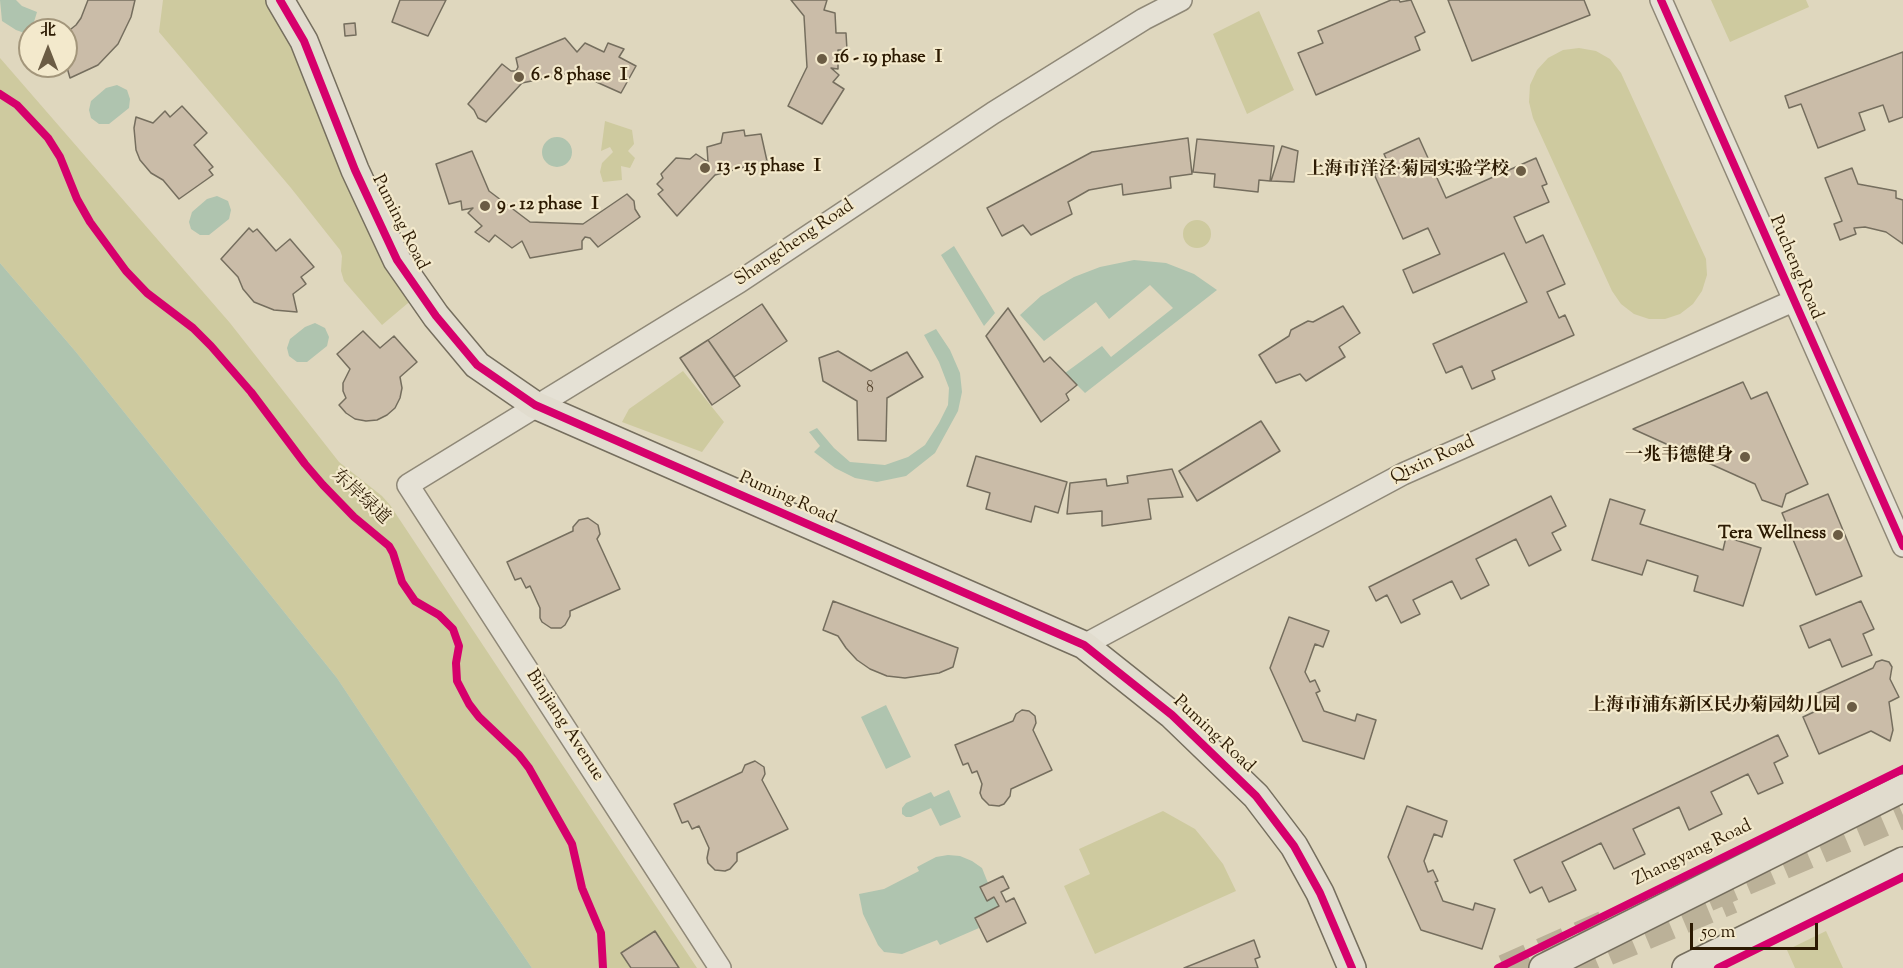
<!DOCTYPE html>
<html>
<head>
<meta charset="utf-8">
<style>
	body { margin:0 }
	#map { position:relative; width:1903px; height:968px; overflow:hidden; background:#dfd7be; font-family:"Sorts Mill Goudy","Noto Serif SC",serif }
	canvas { display:block }
	.north { position:absolute; left:18px; top:18px; width:60px; height:60px; box-sizing:border-box; background:#f3e9cc; border:2px solid #a3967b; border-radius:50%; rotate:0deg; font-size:16px; font-weight:700; line-height:24px; text-align:center; color:#2c1a02 }
	.north::after { content:''; display:block; margin:auto; width:21px; height:27px; background:#6b5c44; clip-path:polygon(50% 0,100% 100%,50% 72%,0 100%) }
	.scale { position:absolute; left:1690px; top:923px; width:128px; height:27px; box-sizing:border-box; border:3px solid #2c1a02; border-top:0; padding-left:8px; font-size:18px; line-height:21px; white-space:nowrap; color:#2c1a02; -webkit-text-stroke:4px #f3e9cc; paint-order:stroke }
</style>
</head>
<body>
<div id="map">
<canvas width="1903" height="968"></canvas>
<div class="north">北</div>
<div class="scale">50 m</div>
</div>
<script>
const ctx = document.querySelector('canvas').getContext('2d');
ctx.lineJoin = 'round';
function fill(path, color) {
  ctx.fillStyle = color;
  ctx.fill(path, 'evenodd');
}
function shape(rows) {
  const path = new Path2D();
  for (const r of rows) {
    if (r.length === 3) {
      path.moveTo(r[0] + r[2], r[1]);
      path.arc(r[0], r[1], r[2], 0, 2 * Math.PI);
      continue;
    }
    path.moveTo(r[0], r[1]);
    for (let i = 2; i < r.length; i += 2) path.lineTo(r[i], r[i + 1]);
  }
  return path;
}
function trace(path, color, width, dash) {
  ctx.strokeStyle = color;
  ctx.lineWidth = width;
  ctx.lineCap = dash ? 'butt' : 'round';
  ctx.setLineDash(dash || []);
  ctx.stroke(path);
}
function write(font, color, halo, rows, align = 'center') {
  ctx.font = font + ' "Sorts Mill Goudy","Noto Serif SC",serif';
  ctx.lineWidth = 4.5;
  ctx.setLineDash([]);
  ctx.textBaseline = 'middle';
  ctx.strokeStyle = halo;
  ctx.fillStyle = color;
  for (const [text, x, y, turn = 0] of rows) {
    ctx.save();
    ctx.translate(x, y);
    ctx.rotate((+turn || 0) * Math.PI / 180);
    ctx.textAlign = isNaN(turn) ? turn : align;
    if (halo) ctx.strokeText(text, 0, 0);
    ctx.fillText(text, 0, 0);
    ctx.restore();
  }
}
const green = shape([
	[163,0,269,0,414,298,382,325,344,281,341,271,342,256,340,250,291,188,159,32],
	[1711,0,1806,0,1809,7,1730,42],
	[1259,11,1294,90,1247,114,1213,34],
	[1579,48,1596,51,1610,59,1621,73,1706,259,1707,275,1702,291,1693,304,1680,314,1665,319,1649,319,1634,314,1621,304,1612,291,1533,118,1529,102,1530,85,1537,70,1548,58,1563,50],
	[0,58,230,323,339,462,382,496,390,505,697,968,532,968,469,876,337,678,76,352,0,263],
	[605,121,632,130,634,144,628,151,635,158,630,168,621,166,622,180,603,182,600,172,602,163,613,152,610,147,601,151],
	[1197,234,14],
	[683,371,724,422,702,452,622,422,629,409],
	[1163,811,1195,829,1205,841,1223,864,1236,891,1095,954,1064,886,1090,874,1079,849],
	[1826,931,1843,968,1795,968,1787,950]
]);
const water = shape([
	[0,0,16,0,22,6,37,12,30,35,16,30,2,21],
	[117,85,127,90,130,99,129,108,109,124,99,124,91,118,89,110,91,101,106,88],
	[557,152,15],
	[217,196,228,201,231,210,229,219,209,235,200,235,191,229,189,222,192,212,207,199],
	[954,246,995,313,984,326,941,255],
	[1134,260,1166,263,1194,274,1217,290,1085,393,1065,373,1102,346,1111,357,1173,308,1150,285,1109,319,1096,302,1044,341,1020,315,1041,296,1074,277,1100,267],
	[0,263,76,352,337,678,469,876,532,968,0,968],
	[315,323,325,328,329,337,327,346,307,362,297,362,289,356,287,348,290,339,305,327],
	[936,329,950,350,960,373,962,392,958,411,935,453,906,476,877,482,855,478,835,468,814,452,820,446,809,432,817,428,834,448,850,462,885,465,908,457,925,445,939,423,948,405,949,388,939,362,924,335],
	[886,705,911,757,886,769,861,717],
	[949,790,961,817,940,826,931,808,911,817,906,817,902,814,902,808,906,803,931,792,934,797],
	[948,855,960,856,972,861,982,868,988,883,980,888,987,900,994,897,999,906,975,918,979,928,940,945,937,940,902,954,884,952,878,945,863,914,859,894,884,889,919,871,917,867,936,857]
]);
const building = shape([
	[88,0,135,0,131,17,118,44,98,65,70,78,66,64,66,33,76,25,81,18,88,0],
	[400,0,446,0,428,36,392,22,400,0],
	[791,0,827,0,824,10,835,13,836,33,846,33,847,50,838,50,838,69,831,68,839,75,833,82,844,89,822,124,788,106,807,67,804,16,791,0],
	[1391,0,1399,0,1400,2,1411,0,1425,32,1415,37,1420,50,1316,95,1298,53,1323,43,1318,31,1391,0],
	[1448,0,1584,0,1590,15,1472,61,1448,0],
	[355,23,356,35,345,36,344,24,355,23],
	[565,38,577,52,585,43,604,52,608,43,624,49,619,57,636,66,621,93,574,72,522,83,486,122,478,118,474,110,468,104,502,64,511,71,516,71,518,67,516,58,565,38],
	[1903,52,1903,117,1889,122,1883,105,1859,113,1865,130,1818,148,1801,104,1789,108,1785,96,1903,52],
	[182,106,207,133,194,145,213,167,209,170,213,175,179,199,163,180,151,173,140,160,136,150,134,128,136,117,153,123,165,111,170,117,182,106],
	[744,130,745,136,761,134,767,161,715,175,677,216,658,194,663,190,657,184,663,178,661,174,676,158,690,159,696,154,708,162,707,147,721,143,723,133,744,130],
	[1188,138,1192,174,1170,177,1171,188,1123,195,1122,184,1089,190,1068,202,1072,214,1031,235,1023,225,1002,236,987,208,1092,152,1188,138],
	[1419,138,1446,198,1536,158,1547,184,1542,186,1549,202,1514,217,1526,243,1543,235,1565,284,1547,292,1559,318,1565,315,1574,335,1492,371,1495,379,1472,389,1462,366,1446,373,1433,344,1527,302,1504,253,1413,293,1403,270,1440,254,1428,228,1403,239,1374,174,1390,167,1384,154,1419,138],
	[1197,139,1274,146,1270,181,1259,180,1258,192,1214,187,1215,174,1193,172,1197,139],
	[1282,146,1298,151,1294,182,1271,181,1282,146],
	[472,151,489,191,530,222,583,224,627,194,634,201,635,209,640,217,598,247,590,238,585,237,582,241,582,249,530,258,522,241,512,248,495,235,489,242,475,232,482,226,468,213,473,208,462,210,461,201,449,204,436,164,472,151],
	[1852,168,1858,184,1896,191,1896,198,1903,200,1903,244,1886,232,1865,227,1854,228,1856,234,1840,240,1834,224,1842,221,1825,178,1852,168],
	[249,228,253,232,257,229,276,251,290,239,314,267,301,277,306,284,293,294,297,312,274,310,254,302,243,289,238,277,221,259,249,228],
	[762,304,787,341,734,377,708,340,762,304],
	[1343,306,1360,333,1339,347,1345,357,1306,381,1300,374,1276,383,1259,355,1289,336,1291,330,1308,321,1313,322,1343,306],
	[1008,308,1044,362,1050,357,1077,385,1066,394,1069,400,1041,422,986,336,1008,308],
	[363,331,380,348,394,336,417,362,400,377,402,388,400,398,395,408,387,415,377,420,366,421,355,419,346,413,339,405,346,398,343,391,343,383,350,369,337,354,363,331],
	[708,340,740,386,712,405,680,358,708,340],
	[838,351,871,371,907,352,923,377,887,398,886,441,858,440,857,401,823,381,819,358,838,351],
	[1743,382,1751,399,1767,392,1808,484,1786,494,1782,507,1762,500,1755,484,1633,429,1743,382],
	[1261,421,1280,451,1197,501,1179,471,1261,421],
	[976,456,1067,482,1058,513,1035,506,1031,522,986,509,990,493,967,486,976,456],
	[1172,469,1183,497,1148,499,1151,519,1102,526,1102,511,1067,514,1070,483,1106,479,1107,486,1128,483,1127,476,1172,469],
	[1828,494,1862,576,1816,595,1782,513,1828,494],
	[1551,496,1566,526,1552,533,1561,550,1529,566,1516,539,1476,559,1489,585,1461,599,1452,581,1413,600,1420,614,1401,623,1387,595,1376,601,1369,587,1551,496],
	[1610,499,1645,510,1640,524,1723,550,1726,537,1761,548,1743,606,1694,591,1698,576,1647,560,1642,575,1592,560,1610,499],
	[588,518,598,525,600,534,597,539,620,589,570,611,570,616,565,625,561,628,551,628,542,622,540,618,540,608,530,586,526,588,521,578,515,580,507,562,573,531,573,527,579,520,588,518],
	[833,601,958,648,953,667,939,673,905,678,887,676,870,669,857,660,846,648,838,636,823,630,833,601],
	[1861,601,1874,629,1863,634,1872,655,1842,667,1830,639,1809,648,1800,626,1861,601],
	[1289,617,1329,631,1323,647,1315,644,1305,672,1310,682,1315,680,1320,691,1316,693,1324,711,1355,721,1357,714,1376,720,1364,759,1303,741,1270,668,1289,617],
	[1882,660,1889,662,1892,667,1890,679,1899,697,1889,702,1893,730,1890,741,1871,731,1819,754,1803,717,1816,711,1809,697,1873,668,1876,662,1882,660],
	[1022,710,1029,711,1035,716,1036,723,1033,730,1052,770,1011,789,1010,796,1004,804,999,806,989,805,982,798,980,793,982,784,977,771,972,773,968,763,963,765,955,745,1013,721,1016,714,1022,710],
	[1778,735,1788,756,1774,763,1783,783,1758,794,1748,774,1711,792,1722,814,1689,830,1679,807,1633,829,1645,854,1614,869,1601,843,1562,862,1576,890,1549,902,1542,887,1530,893,1514,860,1778,735],
	[755,761,764,767,765,774,762,780,788,829,737,853,737,861,730,869,725,871,715,870,708,863,707,858,709,848,699,826,692,829,688,821,682,823,674,804,742,772,745,765,755,761],
	[1407,806,1447,821,1442,837,1434,834,1424,861,1428,872,1433,870,1438,881,1435,882,1443,901,1473,910,1475,903,1495,909,1482,949,1421,930,1388,857,1407,806],
	[1003,876,1009,888,1001,892,1006,902,1014,898,1026,923,987,942,975,918,999,906,994,897,987,901,980,887,1003,876],
	[655,931,679,968,631,968,621,953,655,931],
	[1254,940,1260,957,1255,959,1258,968,1184,968,1254,940]
]);
const majorTunnel = shape([
	[1708,898,1903,815],
	[1504,968,1611,921],
	[1570,968,1732,900]
]);
const minor = shape([
	[1661,0,1903,546],
	[1084,645,1403,474,1793,301],
	[720,968,408,485,739,282,993,113,1144,19,1181,0]
]);
const major = shape([
	[280,0,304,41,355,170,397,260,436,316,477,365,535,405,1084,645,1172,715,1256,796,1294,846,1320,893,1352,968],
	[1543,968,1903,788],
	[1686,968,1903,861]
]);
const cycleway = shape([
	[280,0,304,41,355,170,397,260,436,316,477,365,535,405,1084,645,1172,715,1256,796,1294,846,1320,893,1352,968],
	[1661,0,1903,546],
	[0,94,17,105,48,138,60,157,77,199,90,222,126,271,147,293,193,328,211,346,251,392,305,464,323,485,354,517,389,546,393,553,402,582,415,601,439,615,453,629,459,646,456,663,457,681,469,704,479,717,519,755,529,768,572,844,582,888,601,933,603,968],
	[1498,968,1903,769],
	[1718,968,1903,877]
]);
const markers = [
	[822,59,6,"#6b5c44"],
	[519,77,6,"#6b5c44"],
	[705,168,6,"#6b5c44"],
	[1521,171,6,"#6b5c44"],
	[485,206,6,"#6b5c44"],
	[1745,457,6,"#6b5c44"],
	[1838,535,6,"#6b5c44"],
	[1852,707,6,"#6b5c44"]
];
const numberNames = [
	["8",870,389]
];
const poiNames = [
	["16 - 19 phase Ⅰ",834,59],
	["6 - 8 phase Ⅰ",531,77],
	["13 - 15 phase Ⅰ",717,168],
	["上海市洋泾·菊园实验学校",1509,171,"right"],
	["9 - 12 phase Ⅰ",497,206],
	["一兆韦德健身",1733,457,"right"],
	["Tera Wellness",1826,535,"right"],
	["上海市浦东新区民办菊园幼儿园",1840,707,"right"]
];
const streetNames = [
	["Puming Road",399,223,63],
	["Shangcheng Road",795,244,-34],
	["Pucheng Road",1795,268,67],
	["Qixin Road",1433,461,-25],
	["东岸绿道",360,498,43],
	["Puming Road",787,499,24],
	["Binjiang Avenue",564,726,57],
	["Puming Road",1213,735,43],
	["Zhangyang Road",1693,854,-26]
];
fill(green, '#ceca9f');
fill(water, '#afc4af');
fill(building, '#cabca8');
trace(building, '#756e5e', 1.5);
trace(majorTunnel, '#bbb198', 27, [27, 14]);
trace(minor, '#8f8877', 24);
trace(major, '#756e5e', 30);
trace(minor, '#e5e1d5', 21);
trace(major, '#e1dcce', 27);
trace(cycleway, '#d6006c', 8);
for (const [x, y, r, color] of markers) {
  const dot = new Path2D();
  dot.arc(x, y, r, 0, 2 * Math.PI);
  ctx.fillStyle = color;
  ctx.fill(dot);
  trace(dot, '#f3e9cc', 2);
}
write('15px', '#54422c', null, numberNames);
write('bold 18px', '#2c1a02', '#f3e9cc', poiNames, 'left');
write('18px', '#2c1a02', '#f3e9cc', streetNames);
</script>
</body>
</html>
